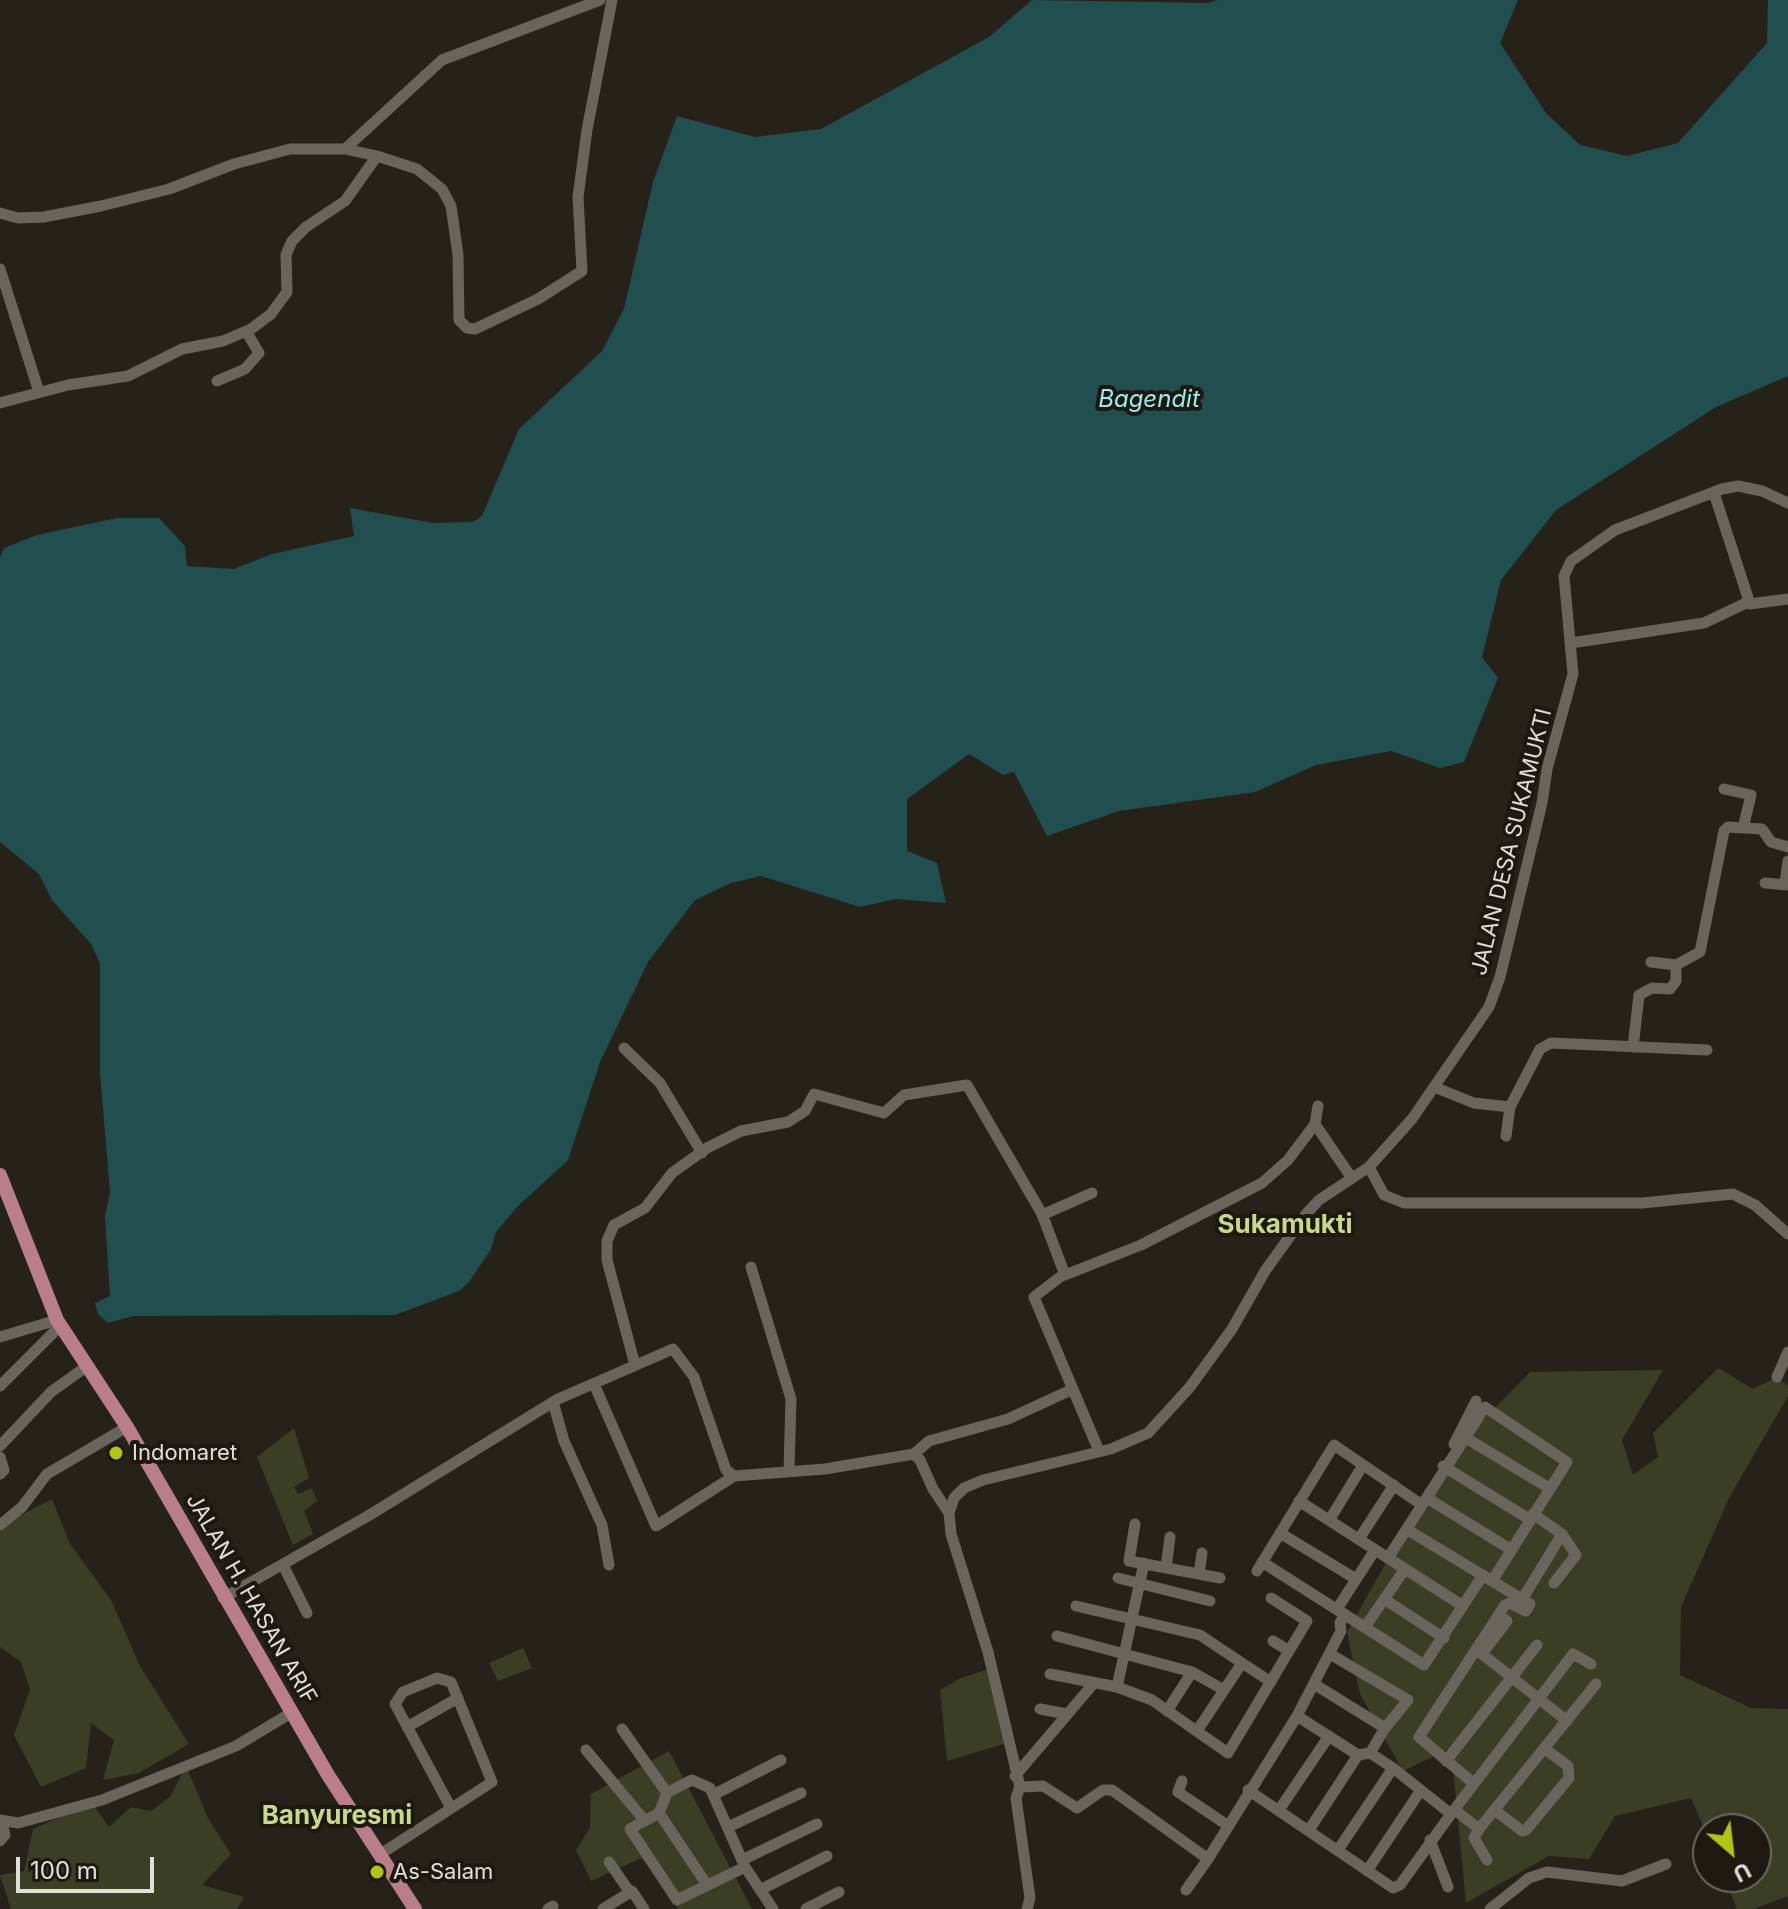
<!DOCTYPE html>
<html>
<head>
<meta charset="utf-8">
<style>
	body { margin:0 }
	#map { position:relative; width:1788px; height:1909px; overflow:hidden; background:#26221a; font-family:Inter,sans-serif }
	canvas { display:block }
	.north { position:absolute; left:1692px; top:1813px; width:80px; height:80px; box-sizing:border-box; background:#1d1911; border:2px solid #6b6861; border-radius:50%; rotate:152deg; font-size:22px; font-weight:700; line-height:32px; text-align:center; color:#e0ded8 }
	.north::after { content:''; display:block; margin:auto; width:28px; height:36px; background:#acc613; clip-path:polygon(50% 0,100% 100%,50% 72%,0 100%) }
	.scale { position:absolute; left:16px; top:1857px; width:138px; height:36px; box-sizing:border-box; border:4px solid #e0ded8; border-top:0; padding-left:10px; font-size:24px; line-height:28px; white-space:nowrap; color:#e0ded8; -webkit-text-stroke:6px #1d1911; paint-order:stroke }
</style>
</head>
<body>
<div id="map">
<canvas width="1788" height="1909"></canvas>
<div class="north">U</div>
<div class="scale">100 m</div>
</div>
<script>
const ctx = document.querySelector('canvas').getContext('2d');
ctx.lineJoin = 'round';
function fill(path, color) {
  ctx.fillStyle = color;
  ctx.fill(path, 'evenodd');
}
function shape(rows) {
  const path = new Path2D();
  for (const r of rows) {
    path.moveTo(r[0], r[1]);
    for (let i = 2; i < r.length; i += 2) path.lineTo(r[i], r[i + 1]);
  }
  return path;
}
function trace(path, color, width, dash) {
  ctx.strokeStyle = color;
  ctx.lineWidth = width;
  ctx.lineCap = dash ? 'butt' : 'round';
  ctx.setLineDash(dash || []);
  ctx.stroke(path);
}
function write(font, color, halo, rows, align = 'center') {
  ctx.font = font + ' Inter,sans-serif';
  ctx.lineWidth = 8;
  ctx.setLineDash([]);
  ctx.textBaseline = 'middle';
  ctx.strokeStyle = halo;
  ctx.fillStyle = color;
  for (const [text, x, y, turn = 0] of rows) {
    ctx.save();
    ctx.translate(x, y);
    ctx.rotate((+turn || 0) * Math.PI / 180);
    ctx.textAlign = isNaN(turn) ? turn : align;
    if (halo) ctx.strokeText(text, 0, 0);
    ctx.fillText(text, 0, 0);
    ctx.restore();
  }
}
const green = shape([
	[1718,1368,1753,1389,1777,1377,1788,1386,1788,1396,1730,1496,1681,1607,1680,1675,1751,1708,1788,1709,1788,1896,1754,1909,1737,1909,1724,1877,1756,1877,1756,1829,1708,1829,1708,1838,1691,1798,1615,1816,1589,1859,1549,1856,1466,1903,1451,1748,1403,1771,1360,1694,1347,1632,1444,1460,1530,1372,1663,1370,1622,1440,1633,1475,1658,1457,1653,1433],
	[294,1428,309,1478,294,1487,298,1494,312,1488,317,1501,304,1511,313,1534,293,1545,257,1457],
	[52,1499,70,1544,111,1600,140,1666,189,1744,139,1773,103,1780,114,1740,91,1723,86,1768,41,1787,14,1735,30,1689,21,1662,0,1647,0,1526],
	[523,1648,532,1668,498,1681,489,1663],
	[989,1669,1007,1743,947,1761,940,1690,961,1678],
	[669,1751,752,1909,678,1909,667,1887,641,1858,591,1881,576,1850,590,1828,591,1794],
	[186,1766,208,1818,231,1854,202,1885,244,1897,237,1909,11,1909,0,1875,24,1871,33,1829,92,1803,109,1827,131,1807,151,1811,170,1797]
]);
const water = shape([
	[1032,0,1209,3,1217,0,1518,0,1500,43,1546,113,1580,145,1627,156,1678,143,1767,43,1768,0,1788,0,1788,376,1716,407,1556,510,1501,580,1482,657,1498,678,1464,762,1440,768,1391,751,1316,765,1255,792,1119,811,1047,836,1014,772,1003,775,969,754,907,799,907,851,937,863,946,903,896,899,860,907,761,876,731,883,695,900,648,962,600,1062,568,1160,517,1207,496,1232,491,1249,469,1282,459,1291,395,1315,134,1316,108,1323,98,1314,95,1303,110,1296,105,1216,110,1192,100,1073,100,963,91,944,52,900,39,874,0,842,0,557,4,548,37,535,117,518,159,518,185,546,187,566,234,569,272,554,354,536,350,508,433,523,473,522,482,516,519,429,602,351,624,309,653,182,677,116,755,137,821,129,989,37]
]);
const minor = shape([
	[345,149,442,60,600,0],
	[0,213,18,218,44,217,101,206,169,189,234,164,290,149,345,149,377,156,417,169,442,189,451,206,458,255,459,320,467,328,475,329,538,299,582,271,578,197,587,130,612,0],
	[0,269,39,392],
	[217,381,245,369,259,353,246,331],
	[0,403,68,385,128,376,182,349,223,341,251,329,271,314,287,292,286,255,292,241,306,227,345,201,377,156],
	[1714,493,1750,604,1788,599],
	[1571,643,1704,623,1748,602],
	[1724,789,1751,795,1743,828],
	[1765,883,1788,885],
	[1785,884,1788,861],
	[1651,962,1676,965],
	[1633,1047,1639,995,1652,988,1670,989,1676,981,1676,965,1700,952,1724,831,1728,827,1762,829,1771,842,1788,847],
	[624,1048,660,1083,702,1153],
	[1434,1087,1474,1103,1510,1107,1540,1049,1551,1043,1707,1050],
	[1318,1106,1315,1124,1351,1177],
	[1506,1136,1510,1107],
	[1369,1167,1384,1195,1404,1203,1642,1203,1733,1194,1755,1205,1788,1234],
	[1042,1215,1092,1193],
	[751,1267,791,1399,789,1470],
	[1064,1274,1034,1297,1099,1451],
	[0,1337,57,1320],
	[635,1365,607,1260,607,1241,614,1225,645,1208,672,1173,707,1148,741,1131,788,1122,805,1111,814,1094,884,1113,904,1095,967,1085,1042,1214,1065,1275,1141,1245,1262,1183,1288,1160,1315,1124],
	[1777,1377,1788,1352],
	[594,1384,656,1526,734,1476],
	[0,1386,61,1325],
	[553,1402,564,1441,602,1525,609,1565],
	[1461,1435,1549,1488],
	[1454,1444,1476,1401],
	[0,1446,51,1392,87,1366],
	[914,1454,929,1441,1008,1419,1073,1389],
	[0,1457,4,1470,0,1474],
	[1443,1466,1529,1519],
	[1430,1492,1427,1498,1510,1549],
	[1299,1501,1388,1558,1485,1407,1567,1462,1492,1581],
	[1533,1514,1562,1534,1576,1555,1554,1583],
	[1330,1519,1363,1465],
	[1135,1524,1129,1561,1220,1578],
	[0,1525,22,1507,47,1474,127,1427],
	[1408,1530,1530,1604,1526,1611,1510,1603,1505,1605,1419,1737,1472,1782],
	[1280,1533,1356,1579],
	[1359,1539,1394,1485],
	[1388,1558,1463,1606],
	[1262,1562,1424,1665,1483,1575],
	[283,1565,307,1613],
	[1166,1568,1170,1537],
	[1257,1571,1334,1445,1422,1505],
	[1199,1574,1202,1553],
	[1118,1578,1210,1601],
	[223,1598,368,1516,558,1399,673,1349,694,1377,726,1470,734,1476,825,1469,914,1454,920,1460,933,1489,949,1513],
	[1523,1598,1562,1534],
	[1384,1599,1444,1638],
	[1076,1606,1200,1635,1242,1663],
	[1337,1609,1375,1550],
	[1365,1627,1405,1569],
	[1057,1636,1192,1672,1224,1690],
	[1273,1641,1289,1651],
	[1477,1650,1567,1721],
	[1330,1654,1408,1700,1385,1728,1370,1753],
	[1482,1654,1507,1621,1499,1615],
	[1050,1674,1117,1687,1152,1700,1228,1753,1307,1621,1271,1598],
	[1314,1684,1385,1728],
	[1117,1687,1144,1563],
	[1040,1709,1067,1714],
	[1167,1711,1192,1672],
	[407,1727,458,1698],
	[622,1729,667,1793],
	[1197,1731,1242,1663,1271,1682],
	[586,1750,645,1821],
	[1446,1761,1537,1645],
	[1015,1776,1094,1683],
	[1182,1781,1178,1792,1227,1825],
	[1020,1787,1043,1786,1077,1808,1103,1790,1112,1790,1208,1859,1297,1716,1341,1631,1340,1623,1345,1614],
	[1248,1790,1393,1888,1400,1885,1451,1814,1393,1768,1370,1753,1358,1755,1297,1716],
	[715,1794,781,1760],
	[1279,1810,1329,1736],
	[1455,1810,1479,1829,1596,1684],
	[1496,1811,1522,1831,1526,1830,1569,1778,1568,1766,1545,1749],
	[659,1813,667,1793,680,1786,692,1780,710,1788,745,1867,773,1909],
	[1451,1814,1573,1654,1591,1664],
	[0,1820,18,1823,102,1800,236,1746,291,1713],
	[728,1827,801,1793],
	[1479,1829,1474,1838,1487,1860],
	[1309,1830,1358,1755],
	[1430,1840,1448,1887],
	[0,1841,5,1835,2,1823],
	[1338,1850,1393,1768],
	[379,1855,492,1782,451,1682,437,1678,403,1692,395,1704,451,1808],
	[742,1860,817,1824],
	[609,1862,629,1891],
	[1367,1871,1421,1790],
	[707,1885,659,1813,630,1829,677,1900,745,1867],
	[760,1890,827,1856],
	[1186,1890,1208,1859],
	[548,1909,553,1906],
	[603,1909,632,1891,644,1909],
	[806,1909,839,1892],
	[1027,1909,1030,1898,1016,1798,1020,1787,988,1652,951,1534,949,1513,954,1498,964,1488,983,1480,1111,1449,1148,1433,1190,1387,1232,1329,1265,1271,1306,1214,1319,1200,1369,1167,1412,1119,1489,1007,1500,977,1542,803,1547,769,1573,674,1564,576,1571,561,1615,530,1722,489,1738,486,1762,491,1788,503],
	[1490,1909,1529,1878,1547,1872,1622,1881,1666,1864]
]);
const major = shape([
	[0,1175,57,1320,127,1427,328,1775,415,1909]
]);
const markers = [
	[116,1453,8,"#acc613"],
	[377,1872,8,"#acc613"]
];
const streetNames = [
	["JALAN DESA SUKAMUKTI",1512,842,-76],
	["JALAN H. HASAN ARIF",251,1599,60]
];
const poiNames = [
	["Indomaret",132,1453],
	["As-Salam",393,1872]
];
const waterNames = [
	["Bagendit",1149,400]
];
const quarterNames = [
	["Sukamukti",1285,1225],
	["Banyuresmi",337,1816]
];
fill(green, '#3a3e24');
fill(water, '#214f4f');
trace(minor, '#6a655c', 11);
trace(major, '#ba7e8b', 14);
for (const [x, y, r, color] of markers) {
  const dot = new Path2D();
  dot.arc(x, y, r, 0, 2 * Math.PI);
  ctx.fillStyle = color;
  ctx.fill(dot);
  trace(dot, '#1d1911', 3);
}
write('22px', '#e0ded8', '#1d1911', streetNames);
write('22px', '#e0ded8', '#1d1911', poiNames, 'left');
write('italic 24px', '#99eceb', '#1d1911', waterNames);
write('bold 26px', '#c8d98e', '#1d1911', quarterNames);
</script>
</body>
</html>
